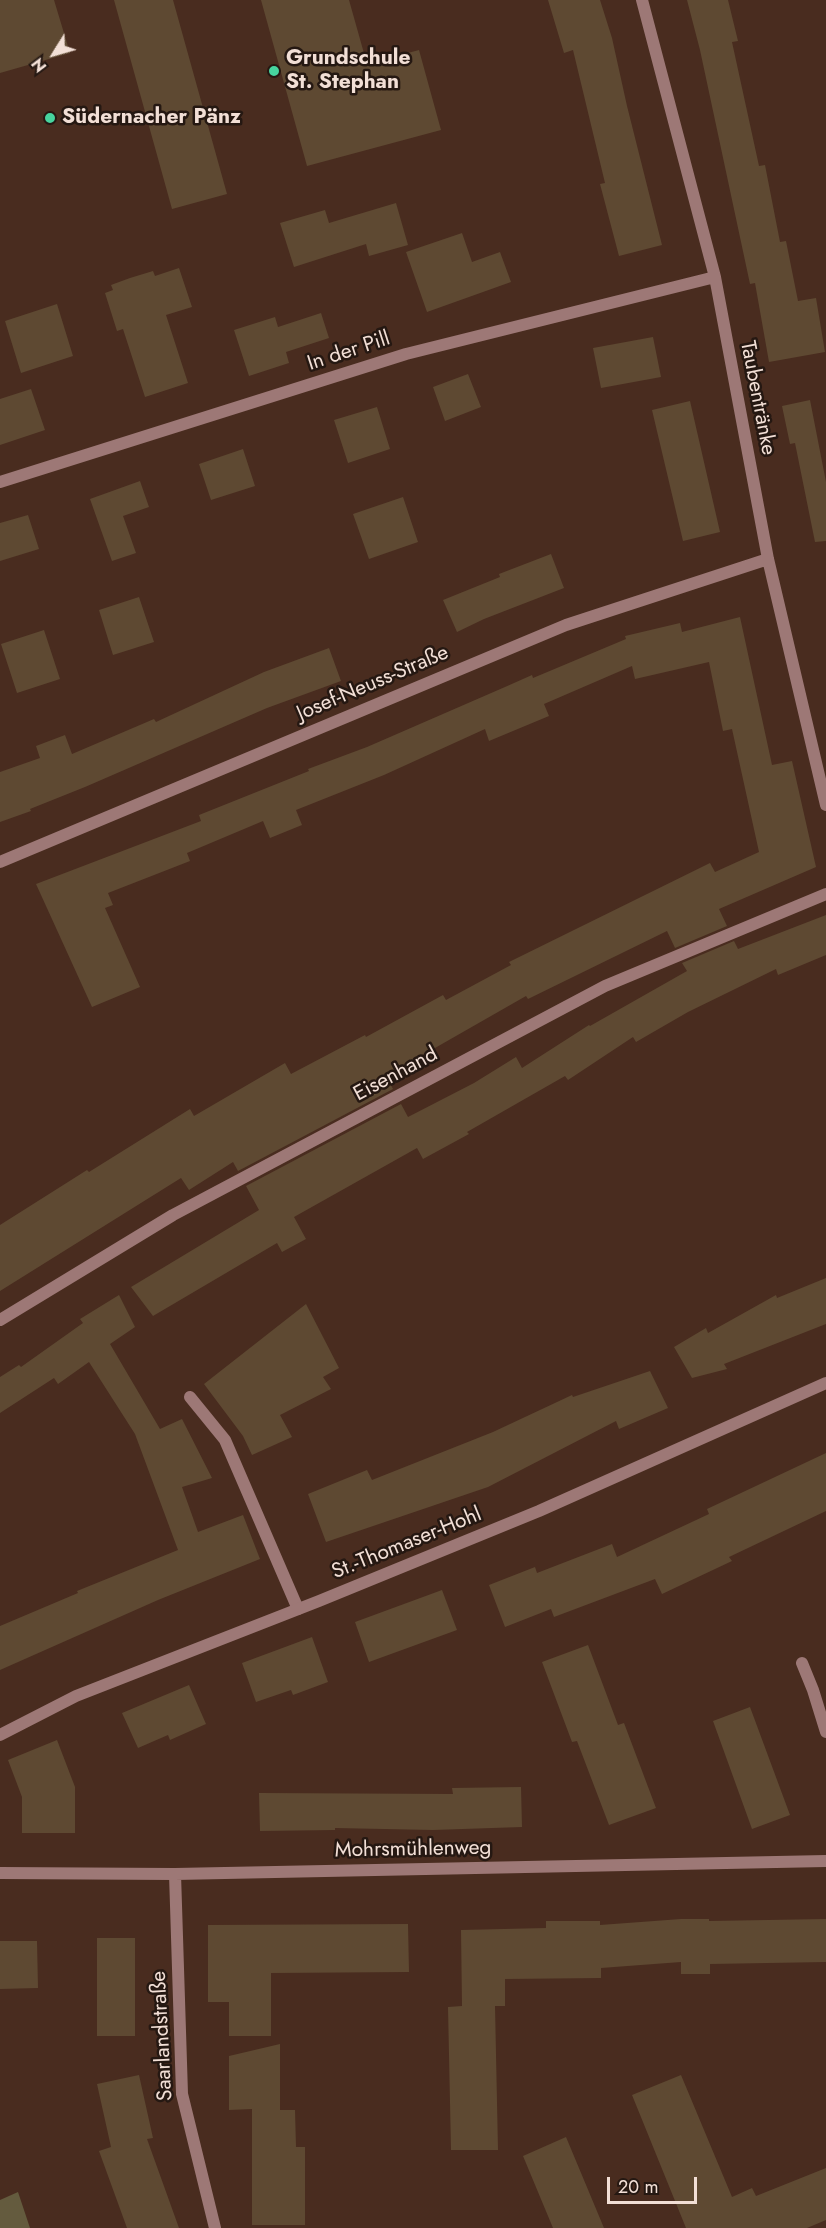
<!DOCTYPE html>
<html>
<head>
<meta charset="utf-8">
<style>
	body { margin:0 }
	#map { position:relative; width:826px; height:2228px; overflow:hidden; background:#492c1f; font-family:Jost,sans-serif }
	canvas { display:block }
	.north { position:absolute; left:24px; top:24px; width:60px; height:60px; -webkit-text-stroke:4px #251812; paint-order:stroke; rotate:233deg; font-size:16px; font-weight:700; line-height:24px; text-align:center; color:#f2dfd6 }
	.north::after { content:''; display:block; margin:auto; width:21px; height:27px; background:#f2dfd6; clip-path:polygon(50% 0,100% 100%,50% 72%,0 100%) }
	.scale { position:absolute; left:607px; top:2177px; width:90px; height:27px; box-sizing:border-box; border:3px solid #f2dfd6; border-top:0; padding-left:8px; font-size:18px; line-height:21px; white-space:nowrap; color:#f2dfd6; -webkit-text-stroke:4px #251812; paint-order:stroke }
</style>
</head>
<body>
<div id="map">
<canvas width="826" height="2228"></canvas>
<div class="north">N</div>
<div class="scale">20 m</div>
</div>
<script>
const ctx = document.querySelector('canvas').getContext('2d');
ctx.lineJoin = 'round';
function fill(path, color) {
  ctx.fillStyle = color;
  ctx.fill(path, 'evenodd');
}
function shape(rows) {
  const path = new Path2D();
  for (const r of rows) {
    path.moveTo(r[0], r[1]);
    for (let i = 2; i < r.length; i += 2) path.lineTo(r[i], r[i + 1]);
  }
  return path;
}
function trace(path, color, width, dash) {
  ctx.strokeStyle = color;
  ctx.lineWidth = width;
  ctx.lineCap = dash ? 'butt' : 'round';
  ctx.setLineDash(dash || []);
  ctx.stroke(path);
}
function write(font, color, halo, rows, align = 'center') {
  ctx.font = font + ' Jost,sans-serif';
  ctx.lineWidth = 5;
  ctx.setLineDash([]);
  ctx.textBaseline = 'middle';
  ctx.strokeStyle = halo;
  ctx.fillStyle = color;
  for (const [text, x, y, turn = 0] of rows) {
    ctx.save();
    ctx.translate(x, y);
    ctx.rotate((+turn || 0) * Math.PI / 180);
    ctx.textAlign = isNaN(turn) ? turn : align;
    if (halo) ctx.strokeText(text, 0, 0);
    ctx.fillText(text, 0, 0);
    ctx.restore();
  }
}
const green = shape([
	[18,2192,30,2228,0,2228,0,2200]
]);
const building = shape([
	[0,0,54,0,70,53,0,73],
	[114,0,173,0,227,194,172,209],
	[261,0,349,0,367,64,419,50,441,130,307,166],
	[548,0,600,0,612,38,627,106,662,245,619,256,600,184,605,183,573,50,564,53],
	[687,0,728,0,738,41,732,42,759,166,765,165,780,242,786,241,798,301,816,298,825,352,769,362,755,283,750,284,700,50],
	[396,203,408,245,369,256,366,244,294,267,280,223,325,210,329,223],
	[462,233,472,262,500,252,511,282,427,312,406,252],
	[179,268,192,307,166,315,188,383,145,397,123,329,117,331,105,293,113,290,111,285,130,278,153,271,155,276],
	[57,304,73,356,21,373,5,321],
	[321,313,329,338,286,352,289,363,249,376,234,330,275,317,278,327],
	[653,337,661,377,601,388,593,348],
	[468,374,481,407,445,421,433,387],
	[31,389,45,430,0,445,0,399],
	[810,400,826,482,826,541,815,542,795,443,790,444,782,406],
	[690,401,720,532,683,541,652,410],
	[377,407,390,449,348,463,334,420],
	[243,449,255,486,211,500,199,464],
	[140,481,149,507,123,516,136,553,112,561,90,499],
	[403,497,418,542,369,559,353,514],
	[28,515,39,549,0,561,0,523],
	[551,554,564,588,484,619,457,632,443,600,500,577,499,574],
	[139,597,154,642,113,655,99,610],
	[740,617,772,765,792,761,816,867,719,909,727,926,675,948,667,931,528,999,526,996,386,1076,393,1089,238,1171,233,1162,189,1190,181,1178,0,1291,0,1225,87,1170,89,1172,190,1109,194,1116,285,1063,291,1074,365,1035,366,1037,443,995,446,1000,511,965,509,962,710,863,715,872,759,852,732,729,723,731,709,662,635,679,632,666,544,704,549,716,489,741,485,729,384,775,296,810,302,825,270,838,263,821,187,853,190,861,108,893,113,905,105,908,140,987,92,1007,36,884,201,821,199,815,309,771,308,769,367,747,505,687,532,675,533,678,626,639,625,636,680,623,682,632],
	[44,630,60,679,17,693,1,644],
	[329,648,341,681,267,708,85,787,30,809,31,811,0,822,0,772,40,758,36,746,65,735,72,754,154,719,156,722,264,672],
	[826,915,826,955,778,975,776,969,688,1012,636,1042,633,1037,568,1080,565,1076,467,1132,469,1134,423,1159,417,1148,294,1217,306,1239,282,1252,277,1243,153,1316,131,1287,259,1210,246,1186,401,1104,408,1117,474,1083,516,1057,522,1068,589,1025,590,1026,687,971,682,963,734,941,738,949],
	[826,1278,826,1324,724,1364,727,1369,692,1378,674,1347,706,1328,708,1333,776,1295,777,1298],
	[119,1295,135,1327,110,1344,160,1429,182,1419,212,1478,182,1487,198,1532,243,1515,260,1559,158,1600,0,1670,0,1626,78,1593,77,1591,178,1550,135,1434,89,1362,58,1384,54,1378,0,1413,0,1377,19,1365,21,1367,83,1323,80,1319],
	[306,1304,339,1368,323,1377,331,1389,280,1415,292,1437,252,1455,243,1436,204,1384],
	[650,1371,668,1408,619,1429,616,1421,488,1487,326,1542,308,1494,367,1470,372,1480,493,1432,572,1395,573,1397],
	[826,1453,826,1511,729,1557,732,1561,662,1594,655,1579,554,1617,551,1609,505,1627,489,1585,535,1567,537,1573,612,1544,617,1557,709,1514,707,1509],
	[442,1590,457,1630,369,1662,355,1622],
	[312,1637,328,1682,293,1695,291,1690,256,1702,242,1663],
	[588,1645,618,1725,624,1723,656,1808,609,1825,577,1741,572,1742,542,1662],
	[189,1685,206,1724,170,1740,168,1735,138,1748,122,1713],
	[750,1707,790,1815,752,1829,713,1721],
	[57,1740,75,1787,75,1833,22,1833,22,1797,8,1760],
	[521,1787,522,1827,433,1830,335,1828,335,1830,260,1831,259,1793,453,1794,452,1788],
	[681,1919,709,1919,709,1921,826,1919,826,1962,710,1964,710,1974,681,1974,681,1962,601,1968,601,1978,505,1979,505,2006,495,2006,498,2150,451,2150,448,2007,462,2006,461,1930,546,1928,546,1921,600,1921,600,1925],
	[408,1924,409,1972,271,1973,271,2036,229,2036,229,2002,208,2002,208,1925],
	[97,1938,135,1938,135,2036,97,2036],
	[0,1941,37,1941,38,1988,0,1989],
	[280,2044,280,2110,295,2110,296,2147,305,2147,305,2225,252,2225,252,2109,229,2110,229,2056],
	[139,2075,153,2138,147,2139,179,2228,127,2228,99,2151,111,2147,97,2084],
	[681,2075,732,2197,752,2188,756,2196,826,2168,826,2220,807,2228,686,2228,632,2095],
	[566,2137,604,2228,553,2228,523,2156]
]);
const service = shape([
	[190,1397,225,1440,298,1609],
	[802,1663,813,1690,826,1732]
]);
const minor = shape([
	[642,0,715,277,768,559,826,805],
	[0,482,406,354,715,277],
	[0,862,566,625,768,559],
	[0,1320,173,1215,605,986,826,894],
	[0,1873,175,1874,826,1861],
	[175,1874,182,2094,215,2228]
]);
const tertiary = shape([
	[0,1735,76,1696,319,1601,539,1511,826,1383]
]);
const markers = [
	[274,71,6,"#47d49e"],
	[50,118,6,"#47d49e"]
];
const poiNames = [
	["Grundschule",286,59],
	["St. Stephan",286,83],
	["Südernacher Pänz",62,118]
];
const streetNames = [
	["In der Pill",349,352,-18],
	["Taubentränke",757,398,79],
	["Josef-Neuss-Straße",373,684,-23],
	["Eisenhand",396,1075,-28],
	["St.-Thomaser-Hohl",407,1544,-22],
	["Mohrsmühlenweg",413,1850,-1],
	["Saarlandstraße",163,2036,-93]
];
fill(green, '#645b3e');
fill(building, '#5e4932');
trace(service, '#9d7876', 12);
trace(minor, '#9d7876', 12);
trace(tertiary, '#9d7876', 12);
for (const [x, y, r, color] of markers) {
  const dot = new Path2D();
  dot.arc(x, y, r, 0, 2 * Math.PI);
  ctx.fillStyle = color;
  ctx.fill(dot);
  trace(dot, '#251812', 2);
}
write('bold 21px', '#f2dfd6', '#251812', poiNames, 'left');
write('21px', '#f2dfd6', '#251812', streetNames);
</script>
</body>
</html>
